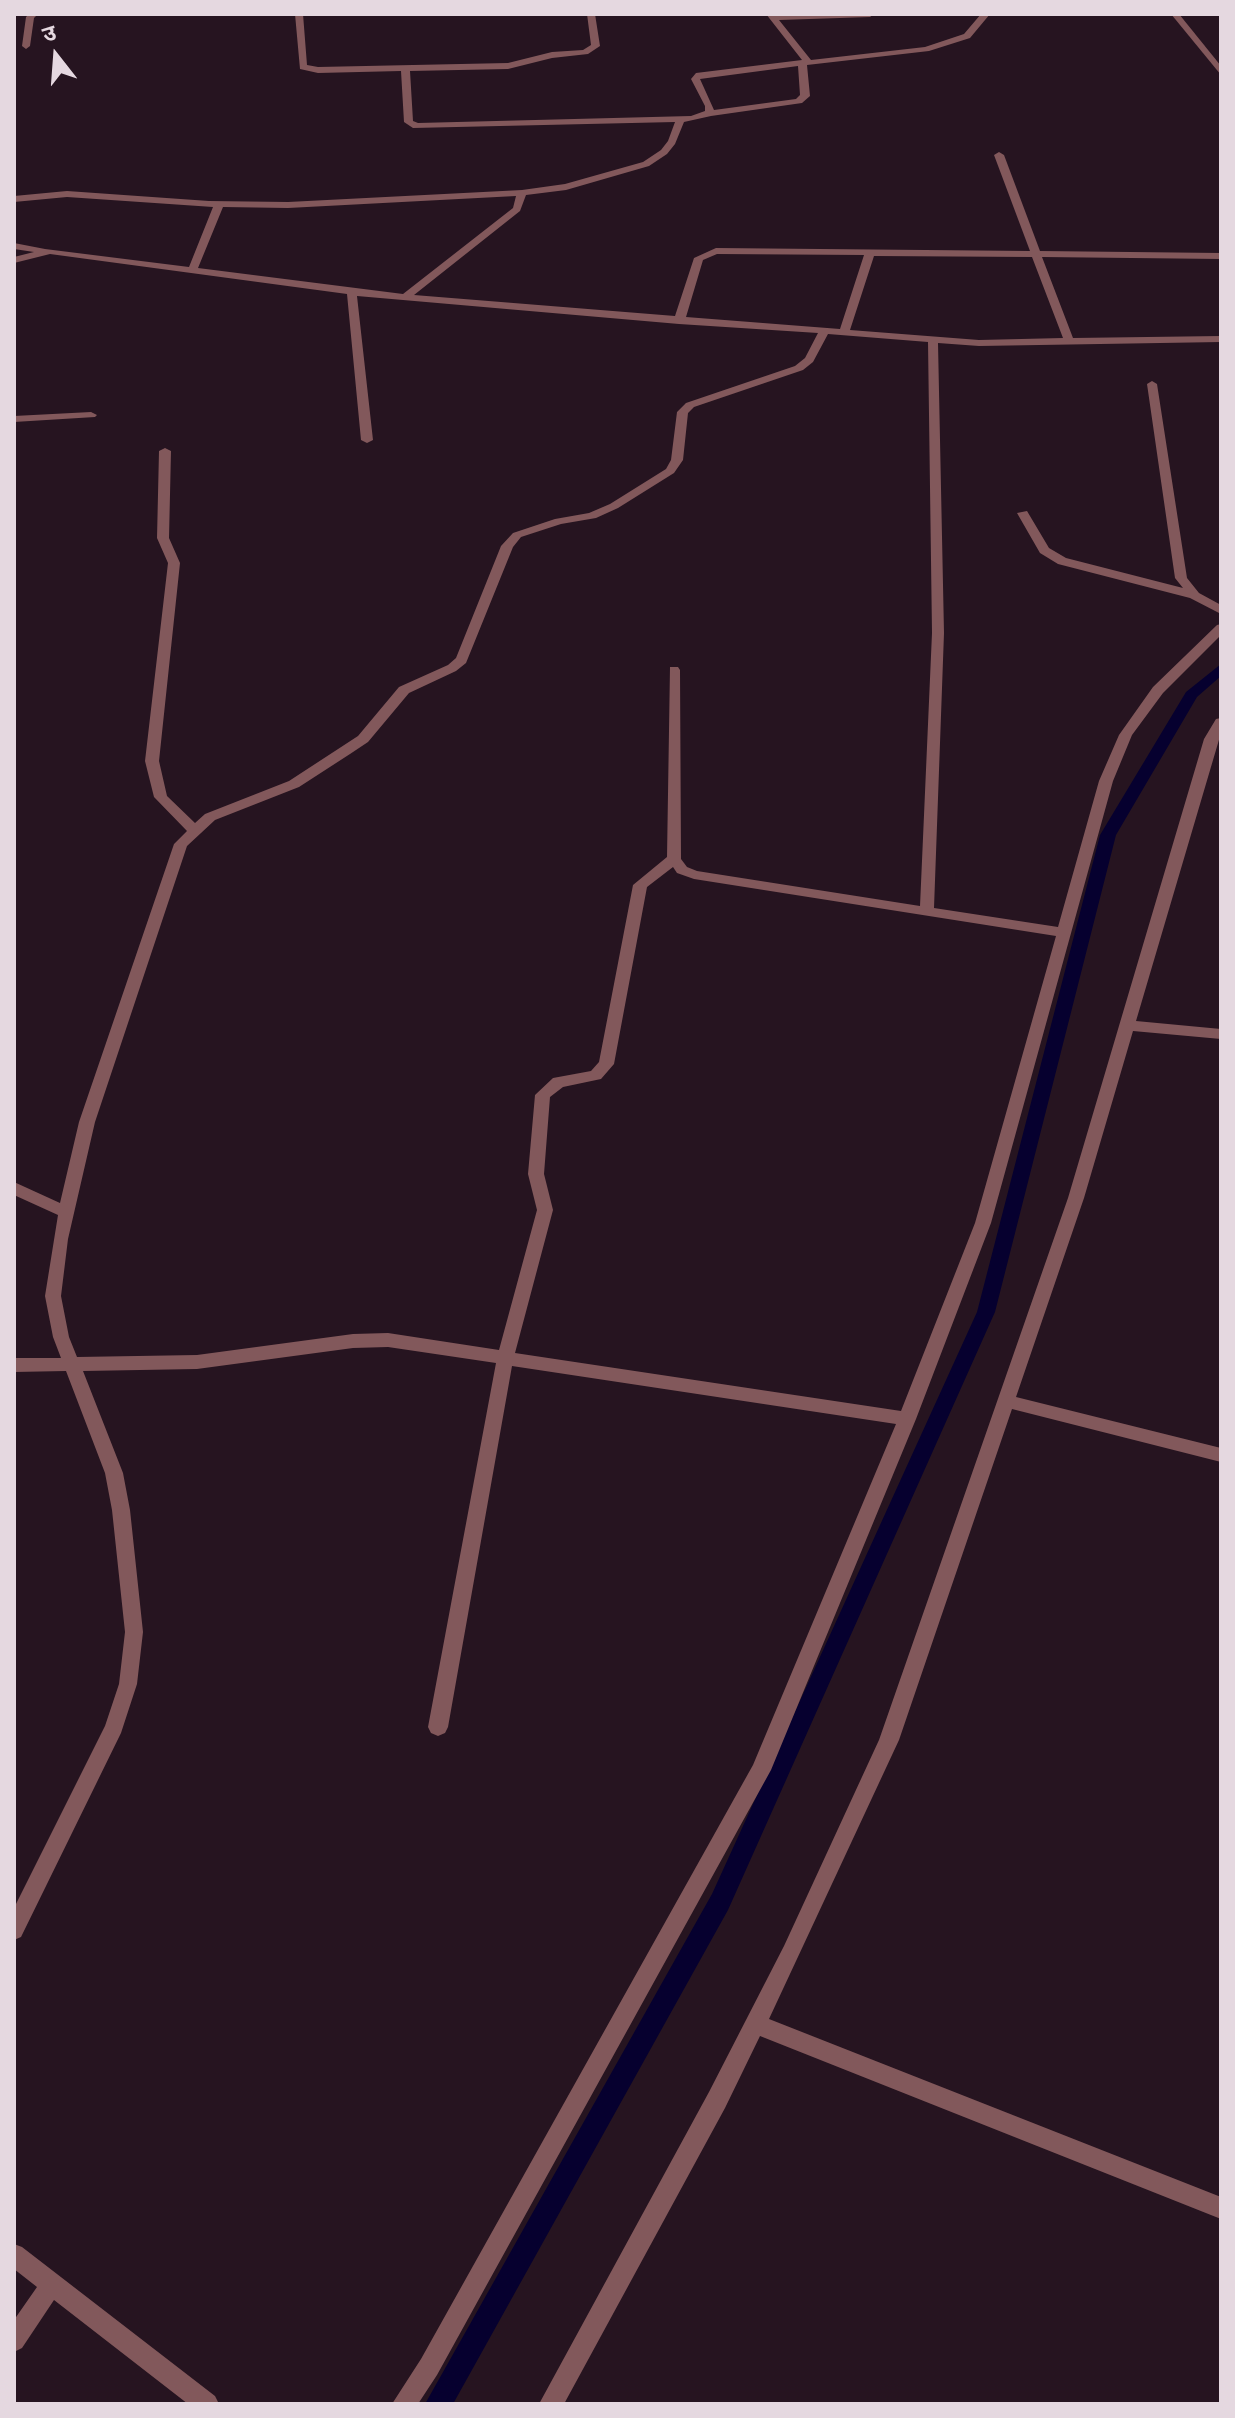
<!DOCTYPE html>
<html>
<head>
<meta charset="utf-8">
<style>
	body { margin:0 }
	#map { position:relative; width:1235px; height:2418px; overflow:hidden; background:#261420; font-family:"IBM Plex Sans","Noto Sans Devanagari",sans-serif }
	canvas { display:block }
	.frame { position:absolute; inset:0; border:16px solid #e5d8e0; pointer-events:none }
	.north { position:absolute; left:16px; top:16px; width:80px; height:80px; -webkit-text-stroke:6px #261420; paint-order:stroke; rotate:343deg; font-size:22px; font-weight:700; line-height:32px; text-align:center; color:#e5d8e0 }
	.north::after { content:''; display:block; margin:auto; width:28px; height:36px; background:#e5d8e0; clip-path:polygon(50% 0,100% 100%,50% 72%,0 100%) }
</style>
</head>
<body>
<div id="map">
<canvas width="1235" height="2418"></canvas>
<div class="frame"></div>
<div class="north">उ</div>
</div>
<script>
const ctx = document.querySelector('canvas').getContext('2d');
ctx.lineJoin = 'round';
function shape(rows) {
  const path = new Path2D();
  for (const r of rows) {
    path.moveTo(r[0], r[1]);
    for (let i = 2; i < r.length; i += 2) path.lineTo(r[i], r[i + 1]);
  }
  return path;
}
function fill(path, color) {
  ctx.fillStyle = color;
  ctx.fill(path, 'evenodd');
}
const stream = shape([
	[1221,664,1221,676,1197,697,1116,835,995,1312,728,1910,453,2404,425,2404,712,1894,977,1312,1100,835,1186,692,1221,664]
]);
const minor = shape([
	[29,14,38,14,34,18,30,46,26,49,22,46,26,17,29,14],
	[295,14,303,14,307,65,318,67,508,63,552,52,583,50,591,45,587,14,595,14,600,46,588,54,552,58,508,69,410,71,413,121,418,123,691,116,705,111,705,106,691,79,696,73,802,60,766,14,874,14,870,17,779,20,811,60,925,47,964,34,981,14,990,14,970,38,929,51,807,65,810,96,802,103,711,116,684,122,675,144,667,154,649,166,566,190,526,195,520,211,414,295,675,316,694,258,716,248,1030,251,994,155,999,152,1004,155,1040,251,1221,253,1221,259,1042,257,1073,338,1221,336,1221,342,979,346,938,343,944,633,934,908,1058,927,1099,781,1119,735,1153,687,1217,625,1221,624,1221,635,1163,693,1132,735,1113,781,991,1223,916,1419,771,1770,437,2375,418,2404,392,2404,421,2359,753,1765,896,1424,512,1366,448,1727,445,1733,438,1736,431,1733,428,1727,496,1363,388,1347,353,1348,197,1369,83,1371,123,1473,130,1510,143,1632,137,1684,121,1733,21,1937,14,1940,14,1908,105,1726,119,1684,125,1632,112,1510,105,1473,66,1371,14,1372,14,1358,61,1358,53,1337,45,1296,58,1215,14,1195,14,1182,60,1203,79,1122,174,844,187,831,154,797,145,761,168,563,157,538,159,451,165,448,171,451,169,538,180,563,159,761,167,796,195,823,205,814,289,781,358,736,399,687,448,665,456,658,501,546,513,533,555,519,589,513,610,504,666,469,671,460,677,412,686,403,795,366,805,358,818,333,679,324,357,296,373,440,367,443,361,440,347,294,50,254,14,263,14,257,34,252,14,249,14,243,45,249,189,267,213,207,67,197,14,202,14,196,67,191,209,201,288,202,522,190,565,184,643,162,661,150,668,141,675,122,413,128,404,122,401,71,318,73,300,69,295,14],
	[798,66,800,95,796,99,714,110,700,79,798,66],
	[516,196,513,208,403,294,198,268,223,207,288,208,516,196],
	[717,254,864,255,840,329,686,317,703,260,717,254],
	[874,256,1032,257,1063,338,979,340,850,330,874,256],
	[828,334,928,342,932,633,920,906,697,871,687,867,681,859,680,670,678,667,670,667,667,857,633,885,599,1062,591,1071,553,1078,535,1095,528,1174,537,1210,499,1350,388,1333,353,1334,197,1355,77,1357,69,1337,61,1296,68,1239,95,1122,187,846,215,820,299,787,350,754,368,742,409,693,456,671,466,663,513,547,521,537,561,524,596,518,618,508,674,473,683,460,688,413,694,407,803,370,813,362,828,334],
	[673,867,677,873,694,879,1056,936,975,1223,901,1411,515,1353,553,1210,544,1174,550,1097,563,1087,601,1079,614,1064,647,887,673,867],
	[1152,381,1157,384,1187,578,1199,593,1221,605,1221,614,1190,598,1058,564,1040,553,1017,513,1027,511,1049,548,1066,558,1183,588,1175,578,1147,384,1152,381],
	[91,412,97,415,95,417,14,422,14,416,91,412],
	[1221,718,1221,733,1136,1021,1221,1029,1221,1039,1133,1031,1084,1198,1016,1397,1221,1448,1221,1462,1012,1409,899,1740,769,2019,1221,2197,1221,2219,760,2036,725,2108,564,2404,539,2404,709,2092,784,1946,879,1740,1068,1198,1204,739,1216,719,1221,718],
	[14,2244,22,2247,215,2396,219,2404,188,2404,54,2300,22,2348,14,2352,14,2320,37,2287,14,2269,14,2244]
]);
const tertiary = shape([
	[1171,14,1179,14,1221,66,1221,75,1171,14]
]);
fill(stream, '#06002f');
fill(minor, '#82585b');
fill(tertiary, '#82585b');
</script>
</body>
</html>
